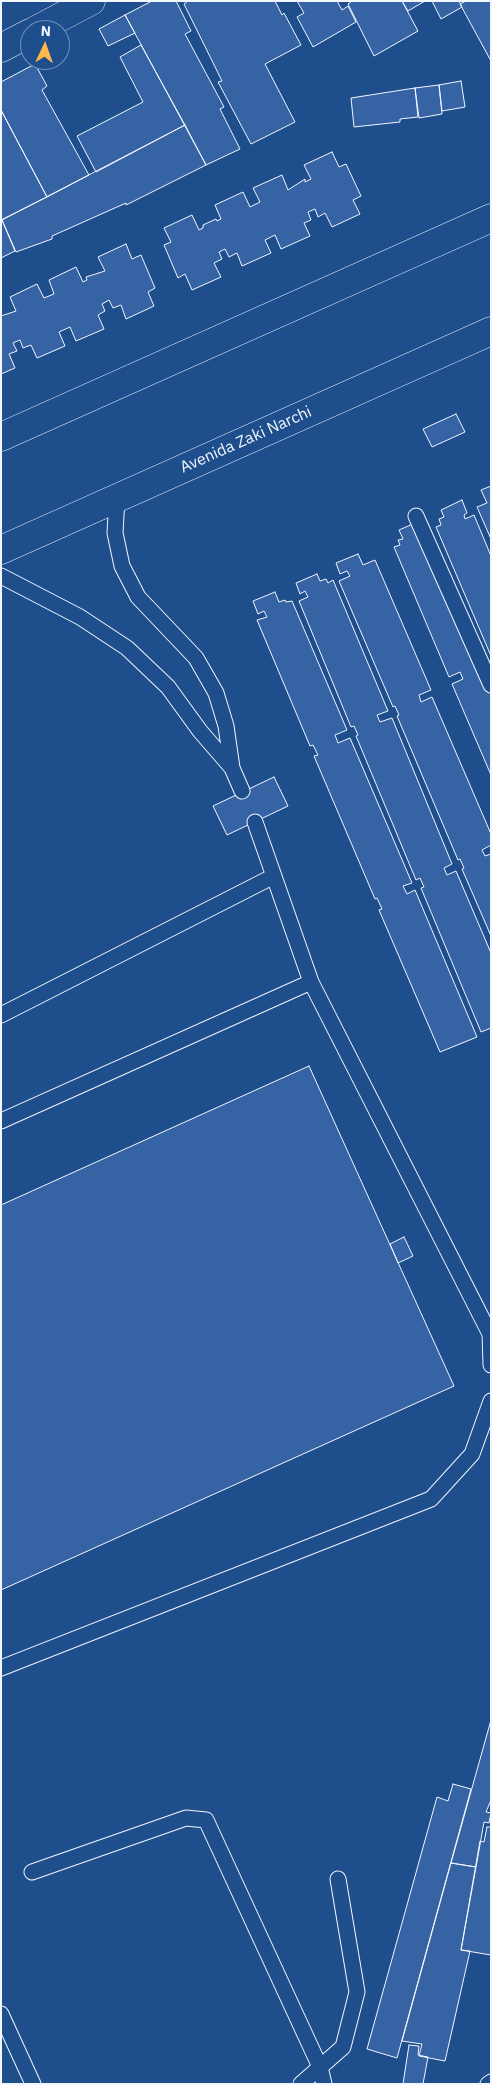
<!DOCTYPE html>
<html>
<head>
<meta charset="utf-8">
<style>
	body { margin:0 }
	#map { position:relative; width:492px; height:2085px; overflow:hidden; background:#1f4e8c; font-family:"IBM Plex Sans",sans-serif }
	canvas { display:block }
	.frame { position:absolute; inset:0; border:2px solid #f2f6ff; pointer-events:none }
	.north { position:absolute; left:20px; top:20px; width:50px; height:50px; box-sizing:border-box; background:#1f4e8c; border:1px solid #7391ba; border-radius:50%; rotate:3deg; font-size:14px; font-weight:700; line-height:20px; text-align:center; color:#f2f6ff }
	.north::after { content:''; display:block; margin:auto; width:18px; height:22px; background:#ffb74d; clip-path:polygon(50% 0,100% 100%,50% 72%,0 100%) }
</style>
</head>
<body>
<div id="map">
<canvas width="492" height="2085"></canvas>
<div class="frame"></div>
<div class="north">N</div>
</div>
<script>
const ctx = document.querySelector('canvas').getContext('2d');
ctx.lineJoin = 'round';
function fill(path, color) {
  ctx.fillStyle = color;
  ctx.fill(path, 'evenodd');
}
function shape(rows) {
  const path = new Path2D();
  for (const r of rows) {
    path.moveTo(r[0], r[1]);
    for (let i = 2; i < r.length; i += 2) path.lineTo(r[i], r[i + 1]);
  }
  return path;
}
function trace(path, color, width, dash) {
  ctx.strokeStyle = color;
  ctx.lineWidth = width;
  ctx.lineCap = dash ? 'butt' : 'round';
  ctx.setLineDash(dash || []);
  ctx.stroke(path);
}
function write(font, color, halo, rows, align = 'center') {
  ctx.font = font + ' "IBM Plex Sans",sans-serif';
  ctx.lineWidth = 4;
  ctx.setLineDash([]);
  ctx.textBaseline = 'middle';
  ctx.strokeStyle = halo;
  ctx.fillStyle = color;
  for (const [text, x, y, turn = 0] of rows) {
    ctx.save();
    ctx.translate(x, y);
    ctx.rotate((+turn || 0) * Math.PI / 180);
    ctx.textAlign = isNaN(turn) ? turn : align;
    if (halo) ctx.strokeText(text, 0, 0);
    ctx.fillText(text, 0, 0);
    ctx.restore();
  }
}
const building = shape([
	[152,1,176,1,191,31,185,34,224,107,220,109,240,149,206,165,125,15,152,1],
	[188,1,275,1,282,15,284,13,301,45,265,64,295,122,251,144,218,82,222,81,184,4,188,1],
	[297,1,337,1,342,10,348,6,356,22,313,47,297,17,304,13,297,1],
	[352,1,402,1,418,31,374,56,348,4,352,1],
	[402,1,425,1,408,11,402,1],
	[432,1,459,1,462,7,441,19,432,1],
	[466,1,491,1,491,61,460,4,466,1],
	[125,15,135,33,108,46,99,29,125,15],
	[141,45,185,125,96,172,77,136,143,102,120,57,141,45],
	[35,64,47,86,42,90,89,175,47,197,1,110,1,82,35,64],
	[461,81,465,107,442,111,439,85,461,81],
	[439,85,442,114,419,118,415,88,439,85],
	[415,88,418,117,400,119,400,122,354,127,351,98,415,88],
	[1,110,47,197,1,220,1,110],
	[185,125,206,165,126,205,126,203,52,236,52,239,16,252,2,220,185,125],
	[332,152,339,167,346,164,361,196,353,200,360,214,332,227,325,213,318,217,315,209,308,212,311,220,304,223,310,236,281,249,275,235,265,240,271,253,242,266,237,253,229,257,225,249,219,252,222,259,214,263,221,277,192,290,185,274,178,278,164,245,171,242,164,228,192,215,199,230,203,228,203,225,216,219,217,221,221,219,215,205,243,192,250,207,260,202,253,188,282,175,288,190,305,179,305,182,311,179,304,165,332,152],
	[2,220,15,251,1,258,1,220,2,220],
	[126,244,132,259,141,255,155,288,148,292,154,306,126,319,121,305,113,308,109,300,102,304,105,311,98,315,104,329,76,341,70,327,59,332,65,346,37,358,31,345,23,348,20,340,13,343,17,351,9,354,15,368,1,374,1,316,16,311,10,297,37,284,44,298,54,294,49,280,76,267,83,282,87,280,86,277,105,271,98,257,126,244],
	[456,414,465,432,432,447,423,429,456,414],
	[491,486,491,539,477,507,487,503,481,490,491,486],
	[462,500,467,513,464,515,465,519,474,515,491,556,491,656,436,527,441,525,439,519,444,517,441,510,462,500],
	[422,520,491,672,491,775,452,684,463,679,460,672,449,677,394,547,400,545,398,540,403,539,399,530,422,520],
	[358,554,363,565,375,560,431,690,419,695,421,702,432,697,491,834,491,845,482,850,485,856,491,854,491,936,462,869,464,868,460,859,458,860,397,716,399,715,395,706,393,707,339,581,350,576,347,571,340,574,336,563,358,554],
	[317,574,320,581,326,579,328,583,333,580,388,711,377,715,380,722,392,718,452,864,444,868,447,875,456,871,491,953,491,1028,481,1032,421,888,424,887,420,878,416,880,356,736,358,735,354,726,351,727,299,601,308,597,305,591,300,594,296,583,317,574],
	[275,592,279,602,285,600,286,602,292,601,347,730,335,735,338,743,350,738,412,883,403,886,407,894,415,890,477,1037,440,1052,379,910,382,909,377,898,375,899,314,756,318,755,313,745,310,746,257,620,267,617,264,611,258,614,253,601,275,592],
	[274,777,288,806,227,835,213,806,274,777],
	[309,1066,454,1386,1,1590,1,1205,309,1066],
	[404,1237,413,1256,398,1263,390,1244,404,1237],
	[491,1720,491,1800,486,1812,491,1813,489,1823,484,1822,476,1867,451,1863,491,1720],
	[453,1784,471,1789,397,2058,367,2049,437,1797,448,1801,453,1784],
	[487,1827,491,1827,491,1955,461,1950,480,1841,484,1842,487,1827],
	[451,1863,476,1867,461,1950,470,1951,445,2061,419,2056,422,2044,402,2041,451,1863],
	[409,2045,419,2046,418,2055,428,2057,423,2084,403,2084,409,2045]
]);
const lane = shape([
	[117,497,115,533,122,566,138,597,196,658,216,693,226,726,232,768,242,791],
	[416,516,491,685],
	[1,576,80,617,127,648,168,687,200,731,232,768],
	[255,822,311,982,490,1334,491,1365],
	[1,1015,274,876],
	[1,1121,311,982],
	[1,1668,431,1499,472,1454,491,1401],
	[32,1872,186,1818,206,1820,320,2067,324,2084],
	[1,2014,33,2084],
	[301,2084,343,2047,357,1992,338,1879],
	[488,2084,491,2082]
]);
const secondary = shape([
	[36,30,91,1],
	[1,48,30,33]
]);
const primary = shape([
	[1,437,491,218],
	[1,550,491,331]
]);
const streetNames = [
	["Avenida Zaki Narchi",246,440,-24]
];
fill(building, '#3563a3');
trace(building, '#f2f6ff', 1);
trace(lane, '#f2f6ff', 17);
trace(secondary, '#f2f6ff', 29);
trace(primary, '#f2f6ff', 29);
trace(lane, '#1f4e8c', 15);
trace(secondary, '#1f4e8c', 28);
trace(primary, '#1f4e8c', 28);
write('16px', '#f2f6ff', '#1f4e8c', streetNames);
</script>
</body>
</html>
